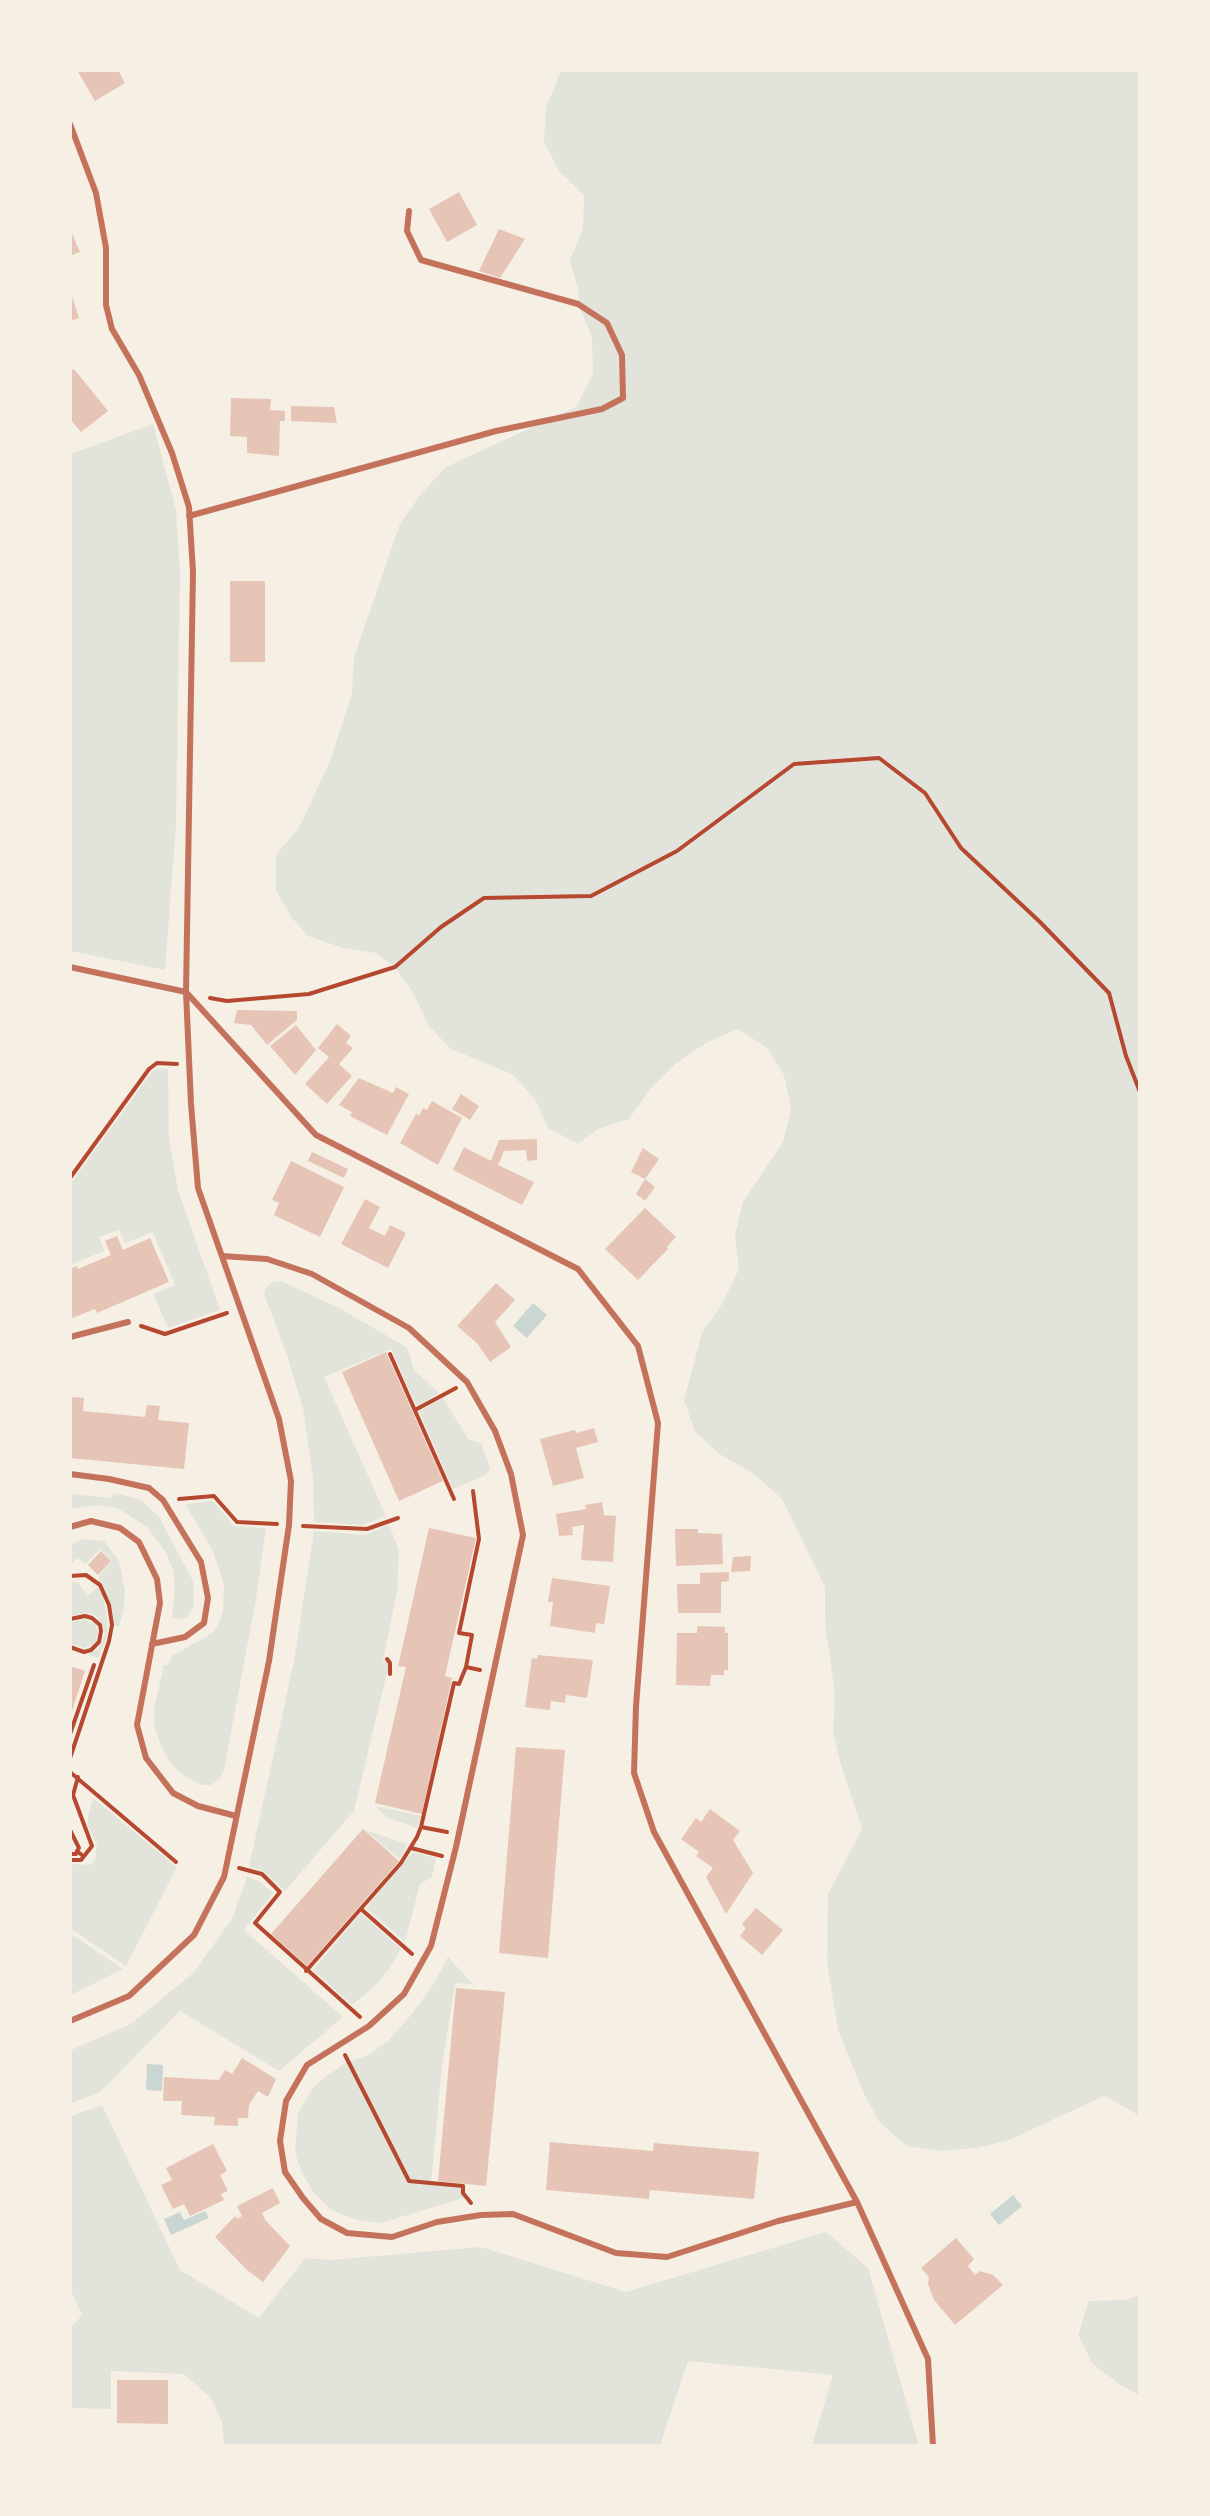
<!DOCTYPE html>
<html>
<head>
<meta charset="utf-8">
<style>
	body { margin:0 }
	#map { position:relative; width:1210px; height:2516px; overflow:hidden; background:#f6efe4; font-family:"Nunito Sans",sans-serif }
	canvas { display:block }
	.frame { position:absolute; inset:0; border:72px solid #f6efe4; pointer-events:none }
</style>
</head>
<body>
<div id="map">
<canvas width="1210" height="2516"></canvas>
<div class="frame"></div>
</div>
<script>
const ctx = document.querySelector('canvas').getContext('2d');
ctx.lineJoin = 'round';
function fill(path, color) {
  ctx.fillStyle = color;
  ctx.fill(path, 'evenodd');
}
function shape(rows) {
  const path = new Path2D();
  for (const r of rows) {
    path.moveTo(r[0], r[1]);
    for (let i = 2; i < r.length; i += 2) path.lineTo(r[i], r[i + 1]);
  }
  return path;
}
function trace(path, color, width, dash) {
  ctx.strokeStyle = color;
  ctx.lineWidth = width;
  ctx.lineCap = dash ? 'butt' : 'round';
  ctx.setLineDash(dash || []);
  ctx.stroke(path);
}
const green = shape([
	[561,71,1139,71,1139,2118,1134,2112,1104,2096,1009,2140,977,2148,941,2151,907,2146,880,2123,864,2094,838,2030,827,1963,828,1894,862,1829,841,1765,833,1732,835,1694,825,1623,825,1587,782,1499,754,1474,721,1455,695,1432,684,1400,702,1333,722,1304,739,1269,735,1235,743,1202,783,1142,791,1109,784,1075,767,1048,738,1029,706,1043,675,1064,651,1088,629,1119,598,1129,578,1144,548,1128,535,1099,512,1074,451,1049,428,1025,414,994,395,967,376,953,343,948,308,936,292,918,276,891,276,855,299,828,330,761,352,694,354,657,400,524,421,494,446,467,576,407,593,374,592,337,578,304,579,293,570,260,583,229,584,195,559,171,544,142,546,107],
	[153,424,176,510,180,573,176,824,165,970,70,951,71,454],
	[157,1068,168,1069,169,1138,178,1190,220,1310,168,1328,153,1294,175,1285,153,1232,125,1243,119,1230,99,1237,104,1251,70,1265,71,1183,151,1073],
	[281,1281,341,1309,401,1344,408,1349,414,1370,439,1393,417,1407,391,1349,324,1377,386,1516,363,1525,314,1522,313,1477,303,1409,287,1355,264,1294,266,1287,273,1282],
	[443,1398,469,1440,481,1443,490,1468,486,1475,453,1489,419,1411],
	[113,1493,140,1499,159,1517,193,1581,194,1605,187,1617,178,1619,172,1618,175,1587,173,1570,165,1551,147,1527,119,1509,99,1505,71,1509,71,1494,112,1498],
	[213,1501,234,1526,266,1528,256,1599,224,1770,219,1780,211,1785,201,1785,181,1773,171,1763,161,1746,155,1728,154,1710,164,1665,168,1665,172,1656,211,1634,218,1625,223,1610,224,1586,220,1572,212,1549,185,1504],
	[389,1524,399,1551,397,1592,383,1660,389,1664,354,1811,285,1891,263,1871,249,1867,294,1661,314,1531,365,1535],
	[83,1539,104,1541,119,1561,125,1591,124,1608,119,1627,114,1625,111,1605,98,1577,112,1561,100,1549,86,1564,77,1558,71,1564,71,1544],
	[70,1581,78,1583,88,1595,98,1587,103,1596,108,1624,106,1640,98,1658,87,1655,97,1650,101,1645,105,1633,103,1626,95,1615,90,1613,71,1616],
	[85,1619,95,1624,98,1633,96,1642,84,1648,71,1644,71,1622],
	[93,1798,177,1867,126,1966,71,1929,71,1864,90,1865,95,1859,97,1846,88,1826,88,1816],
	[376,1806,421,1816,417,1828,386,1817],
	[365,1830,407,1844,400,1859],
	[413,1852,436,1858,432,1877,420,1884,405,1942,366,1908],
	[247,1877,259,1881,273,1893,244,1930,343,2017,279,2071,180,2011,99,2093,71,2103,71,2050,131,2024,193,1973,232,1919],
	[361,1913,401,1949,389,1969,373,1988,352,2005,313,1970],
	[70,1934,71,1934,123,1969,71,1995],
	[448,1957,473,1984,455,1983,442,2067,431,2183,463,2186,463,2193,468,2199,460,2199,381,2223,357,2220,331,2210,314,2193,302,2173,295,2153,298,2113,313,2088,325,2077,344,2064,370,2054,387,2042,412,2014,433,1985],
	[102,2105,180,2270,259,2318,305,2258,330,2260,481,2247,626,2292,826,2232,868,2268,918,2443,916,2446,812,2445,833,2375,688,2361,660,2445,224,2445,222,2422,211,2398,184,2374,111,2371,111,2409,71,2408,71,2328,82,2315,71,2291,71,2116],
	[1139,2296,1140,2296,1139,2395,1122,2386,1093,2364,1078,2335,1089,2301,1124,2300]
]);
const water = shape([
	[533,1303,547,1315,527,1338,513,1326],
	[147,2064,163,2065,162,2091,146,2090],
	[1013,2195,1022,2206,999,2225,990,2214],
	[205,2211,209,2218,171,2235,164,2219,180,2212,184,2220]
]);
const building = shape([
	[77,70,118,70,125,83,95,101],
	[459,192,477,225,447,242,429,209],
	[70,229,80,252,70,256],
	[499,229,525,239,500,278,479,271],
	[71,294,79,318,70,321,70,295],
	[74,369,108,411,81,432,70,419,70,371],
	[231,398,271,399,270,410,285,411,285,421,280,421,279,456,247,453,247,437,230,436],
	[291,406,334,407,337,423,291,421],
	[230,581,265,581,265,662,230,662],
	[237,1010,297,1011,297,1020,267,1045,251,1025,234,1023],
	[337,1024,351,1036,346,1043,353,1048,339,1064,352,1076,327,1104,305,1084,329,1057,318,1048],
	[296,1025,316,1050,295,1075,270,1046],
	[359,1078,393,1093,396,1087,409,1094,387,1135,350,1116,352,1112,339,1105],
	[461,1094,479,1106,470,1120,452,1109],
	[432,1101,462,1118,438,1165,400,1143,416,1114,419,1116,423,1108,427,1110],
	[537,1139,537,1160,527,1161,526,1150,504,1151,498,1165,534,1182,522,1205,453,1170,464,1147,491,1161,499,1140],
	[643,1148,659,1159,645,1179,655,1187,645,1201,636,1194,645,1179,631,1172],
	[312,1152,348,1169,344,1178,308,1161],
	[291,1161,344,1187,320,1237,274,1215,279,1203,272,1200],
	[365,1199,380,1207,369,1228,385,1236,390,1225,406,1233,388,1268,341,1244],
	[645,1208,676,1237,667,1247,668,1249,638,1280,605,1249],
	[117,1236,123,1250,150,1238,169,1282,97,1313,95,1309,70,1319,70,1269,76,1266,78,1269,111,1255,105,1241],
	[496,1283,515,1300,495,1322,511,1347,490,1362,477,1343,457,1326],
	[386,1352,443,1481,399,1501,342,1372],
	[71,1397,84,1398,83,1411,145,1417,147,1405,160,1406,158,1420,189,1423,184,1469,70,1458],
	[594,1428,598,1442,576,1448,584,1478,553,1486,540,1439,575,1430,576,1433],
	[602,1502,604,1515,616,1516,613,1562,581,1560,584,1525,572,1527,573,1535,559,1536,556,1514,586,1509,585,1505],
	[429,1528,476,1538,445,1676,452,1678,422,1814,375,1803,406,1667,398,1666],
	[675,1529,698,1529,698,1533,722,1534,723,1564,676,1566],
	[101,1551,111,1561,98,1575,88,1565],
	[751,1556,750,1571,731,1572,733,1557],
	[729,1572,729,1581,721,1582,721,1613,678,1613,677,1584,700,1584,700,1573],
	[552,1578,610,1586,604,1624,596,1623,595,1633,550,1626,553,1602,548,1602],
	[697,1626,725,1627,725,1633,728,1633,728,1670,724,1670,724,1675,711,1675,710,1686,676,1685,677,1633,697,1633],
	[538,1655,593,1660,587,1698,566,1695,565,1703,551,1701,550,1710,525,1707,532,1658,537,1659],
	[70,1666,85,1671,71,1714,70,1714],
	[516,1747,565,1750,548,1958,499,1953],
	[710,1809,740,1831,733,1840,753,1873,726,1914,706,1877,713,1868,696,1856,699,1852,681,1839,696,1818,701,1822],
	[363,1829,399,1861,307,1966,271,1934],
	[756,1908,783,1930,762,1955,740,1936,746,1928,742,1924],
	[456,1988,505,1992,486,2186,438,2181],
	[242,2058,276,2079,268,2097,258,2091,249,2105,248,2118,238,2118,238,2126,214,2125,215,2117,181,2115,182,2101,163,2101,164,2077,219,2080,225,2070,232,2074],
	[550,2142,653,2151,654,2143,759,2152,754,2199,650,2190,649,2199,546,2190],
	[213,2144,227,2171,220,2175,228,2191,221,2194,224,2200,190,2216,184,2204,173,2209,161,2185,172,2180,166,2168],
	[273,2188,280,2203,262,2213,266,2221,290,2246,263,2282,247,2270,215,2237,235,2216,237,2219,242,2216,237,2206],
	[956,2238,974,2259,968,2266,975,2275,980,2271,993,2275,1003,2285,955,2325,934,2300,928,2284,929,2277,921,2268],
	[117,2380,168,2380,168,2424,117,2423]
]);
const path = shape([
	[210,998,227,1001,309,994,395,967,441,927,484,898,591,896,677,851,794,764,879,758,925,793,961,848,1040,922,1109,993,1126,1056,1140,1092],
	[70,1178,149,1069,157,1063,177,1064],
	[141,1326,165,1334,227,1313],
	[390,1354,454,1499],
	[415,1410,456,1388],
	[179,1499,214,1496,237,1522,277,1524],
	[303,1526,367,1529,398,1518],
	[70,1576,86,1575,100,1585,109,1605,112,1625,109,1641,70,1758],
	[70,1619,85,1616,92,1618,100,1625,101,1631,99,1642,91,1650,84,1652,70,1647],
	[387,1659,390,1663,390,1674],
	[466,1667,480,1670],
	[70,1734,94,1665],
	[70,1772,176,1862],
	[421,1827,447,1832],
	[70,1830,79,1848,77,1851,83,1856],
	[411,1848,442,1856],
	[70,1854,76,1854,77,1851],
	[70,1860,81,1860,92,1846,73,1795,78,1777],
	[239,1868,262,1874,280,1892,255,1923,360,2017],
	[361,1909,412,1954],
	[306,1971,401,1863,417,1837,421,1827,454,1683,459,1684,466,1667,472,1635,459,1633,479,1539,473,1491],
	[345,2055,409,2181,463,2186,463,2193,471,2203]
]);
const minor = shape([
	[70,124,96,193,106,248,106,305,112,329,139,375,172,453,189,507,193,572,186,992,191,1104,198,1188,279,1419,291,1481,289,1525,269,1661,224,1877,194,1935,129,1996,70,2021],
	[189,516,496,431,602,409,623,398,622,355,607,323,578,304,421,260,407,231,409,211],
	[70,967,186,992,316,1135,578,1269,638,1346,658,1423,636,1706,634,1773,654,1832,857,2202,928,2359,933,2446],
	[222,1256,267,1259,312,1274,409,1328,467,1382,495,1431,511,1474,523,1535,456,1847,431,1946,404,1994,369,2026,307,2065,286,2101,280,2141,285,2172,303,2198,321,2219,347,2233,392,2237,437,2222,481,2215,513,2214,616,2253,667,2257,778,2221,857,2202],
	[70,1337,128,1322],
	[70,1474,109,1479,149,1488,163,1500,201,1562,208,1598,204,1623,185,1637,152,1644],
	[70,1527,91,1521,120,1528,139,1542,157,1579,160,1603,137,1725,146,1758,173,1793,198,1806,236,1816]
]);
fill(green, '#e2e4dc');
fill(water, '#c9d6d2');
fill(building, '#e6c5b7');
trace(path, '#b5482f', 4);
trace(minor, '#c5725c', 6);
</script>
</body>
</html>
